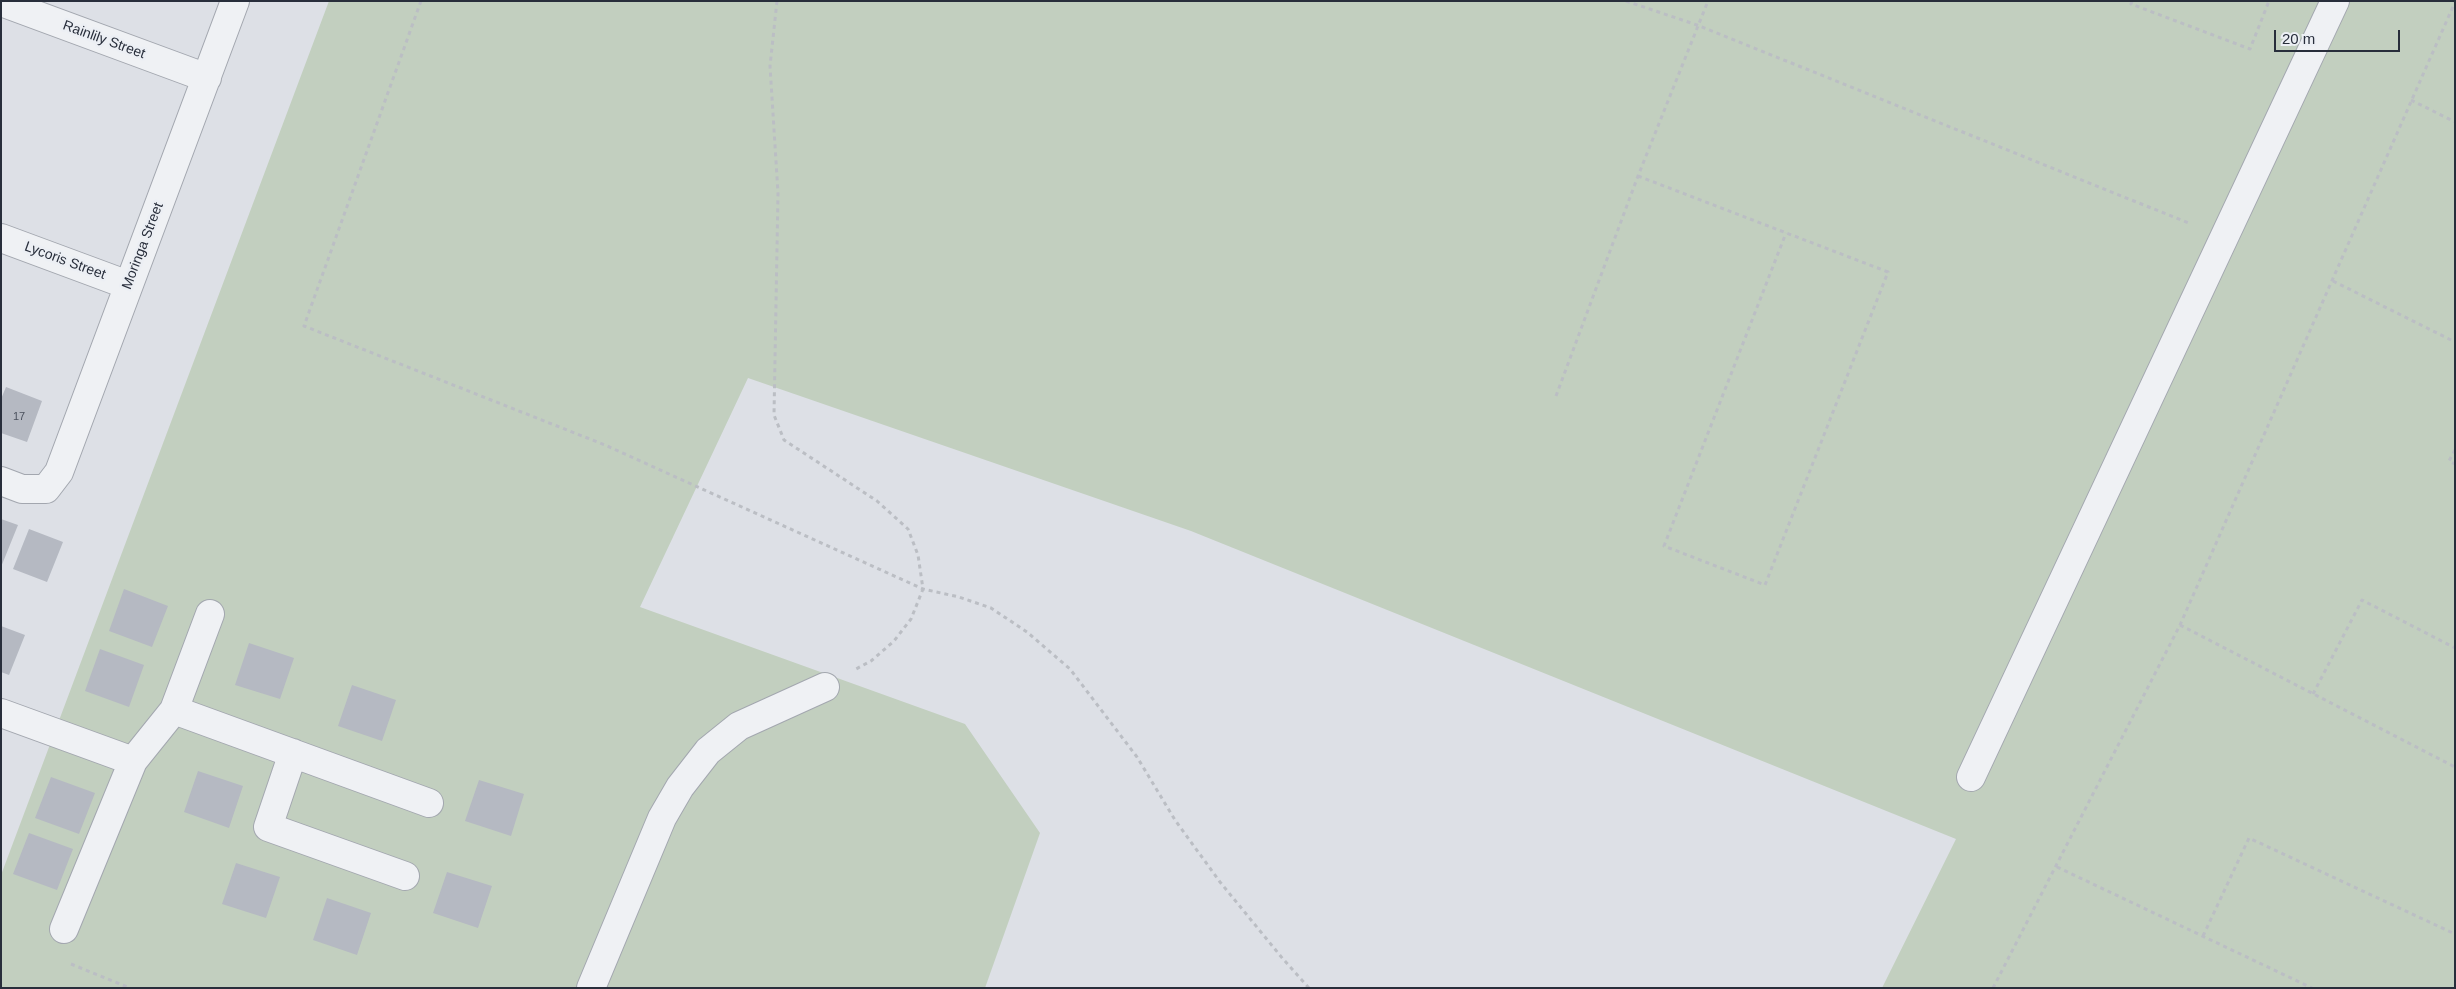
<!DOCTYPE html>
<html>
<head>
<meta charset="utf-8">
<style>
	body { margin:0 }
	#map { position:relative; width:2456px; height:989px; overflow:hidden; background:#dde0e6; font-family:Helvetica,sans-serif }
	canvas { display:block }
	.frame { position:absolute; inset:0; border:2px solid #282e3b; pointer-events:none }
	.scale { position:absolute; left:2274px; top:30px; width:126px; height:22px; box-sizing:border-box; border:2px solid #282e3b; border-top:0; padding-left:6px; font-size:15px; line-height:18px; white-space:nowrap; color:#282e3b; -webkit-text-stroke:4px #eceff4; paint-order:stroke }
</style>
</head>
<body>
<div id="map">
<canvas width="2456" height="989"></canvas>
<div class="frame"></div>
<div class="scale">20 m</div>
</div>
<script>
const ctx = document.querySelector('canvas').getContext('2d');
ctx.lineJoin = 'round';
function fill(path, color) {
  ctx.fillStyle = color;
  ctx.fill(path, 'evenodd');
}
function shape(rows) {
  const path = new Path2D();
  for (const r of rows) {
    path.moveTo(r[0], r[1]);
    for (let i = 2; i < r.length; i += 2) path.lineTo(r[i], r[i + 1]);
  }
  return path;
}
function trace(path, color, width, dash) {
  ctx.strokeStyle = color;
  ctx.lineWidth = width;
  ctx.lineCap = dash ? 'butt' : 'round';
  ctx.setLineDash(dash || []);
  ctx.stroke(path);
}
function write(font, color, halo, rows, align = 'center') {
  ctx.font = font + ' Helvetica,sans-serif';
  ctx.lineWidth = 5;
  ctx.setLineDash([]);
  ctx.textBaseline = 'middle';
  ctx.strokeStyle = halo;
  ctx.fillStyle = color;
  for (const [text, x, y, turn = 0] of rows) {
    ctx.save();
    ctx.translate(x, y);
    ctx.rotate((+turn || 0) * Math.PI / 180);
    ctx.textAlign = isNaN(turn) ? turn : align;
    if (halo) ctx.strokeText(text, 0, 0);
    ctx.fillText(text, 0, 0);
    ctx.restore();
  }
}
const green = shape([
	[329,1,2455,1,2455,988,1882,988,1956,839,1191,531,748,378,640,607,965,724,1040,833,985,988,1,988,1,875]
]);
const building = shape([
	[6,387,42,401,27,442,1,433,1,399],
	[1,519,18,525,1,567],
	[29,529,63,542,47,582,13,569],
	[124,589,168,606,152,647,109,631],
	[1,626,25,635,9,675,1,672],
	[249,643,294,658,280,699,235,685],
	[100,649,144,665,129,707,85,691],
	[352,685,396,700,382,741,338,726],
	[198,771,243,786,229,828,184,812],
	[51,777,95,793,79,834,35,818],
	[479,780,524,794,511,836,465,821],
	[29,833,73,849,57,890,13,874],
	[236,863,280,877,266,918,222,904],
	[447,872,492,886,478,928,433,913],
	[327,898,371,913,357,955,313,940]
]);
const path = shape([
	[421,1,304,326,605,445,923,589,959,597,991,608,1027,632,1070,669,1137,757,1175,820,1220,882,1283,959,1309,988],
	[777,1,770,66,778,193,774,415,784,440,877,501,908,529,918,555,923,589,911,619,894,641,871,661,856,669],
	[1626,1,1697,25,2191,224],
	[2132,1,2131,4,2250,49,2269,1],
	[2411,100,2455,122],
	[1638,176,1888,272,1765,585,1664,546,1786,233],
	[2333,281,2455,342],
	[1556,396,1638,176,1708,1],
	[2455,450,2449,461,2455,464],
	[2180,625,2455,767],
	[2313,694,2362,600,2455,648],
	[2057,867,2312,988],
	[2203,936,2249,838,2455,934],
	[71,964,130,988],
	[1993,988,2180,625,2455,2]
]);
const minor = shape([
	[1,2,207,78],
	[1,238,128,285],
	[1,481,22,489,46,489,59,472,235,1],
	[174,710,429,803],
	[1,713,133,761],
	[293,753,268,827,405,876],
	[1971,777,2335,1],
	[64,929,133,761,174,710,210,614],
	[591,988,662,818,680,787,708,751,739,726,825,687]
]);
const numberNames = [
	["17",19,417]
];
const streetNames = [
	["Rainlily Street",104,40,20],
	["Moringa Street",143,246,-69],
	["Lycoris Street",65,261,20]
];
fill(green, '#c2cfbf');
fill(building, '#b5b9c2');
trace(minor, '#a3a7af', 30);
trace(path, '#bbbec4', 3, [4, 4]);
trace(minor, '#eff1f4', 28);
write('11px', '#4b515d', null, numberNames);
write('14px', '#282e3b', '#eceff4', streetNames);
</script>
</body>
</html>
